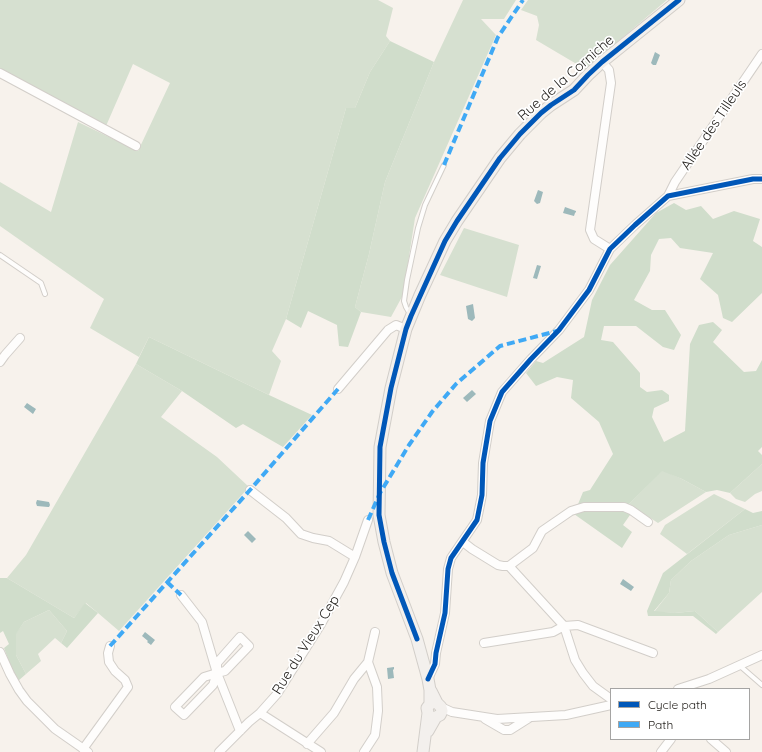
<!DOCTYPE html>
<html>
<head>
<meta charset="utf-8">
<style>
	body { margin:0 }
	#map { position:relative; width:762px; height:752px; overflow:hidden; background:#f7f2ec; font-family:Quicksand,sans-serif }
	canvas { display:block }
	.legend { position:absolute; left:610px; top:688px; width:140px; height:52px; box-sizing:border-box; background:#fff; border:1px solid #a5a4a3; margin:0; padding:5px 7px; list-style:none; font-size:12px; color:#1f1c18 }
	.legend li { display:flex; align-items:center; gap:8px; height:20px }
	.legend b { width:20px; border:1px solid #a5a4a3 }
</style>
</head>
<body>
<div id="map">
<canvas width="762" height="752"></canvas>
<ul class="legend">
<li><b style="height:5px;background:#0057b8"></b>Cycle path</li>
<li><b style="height:5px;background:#3fa9f5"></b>Path</li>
</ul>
</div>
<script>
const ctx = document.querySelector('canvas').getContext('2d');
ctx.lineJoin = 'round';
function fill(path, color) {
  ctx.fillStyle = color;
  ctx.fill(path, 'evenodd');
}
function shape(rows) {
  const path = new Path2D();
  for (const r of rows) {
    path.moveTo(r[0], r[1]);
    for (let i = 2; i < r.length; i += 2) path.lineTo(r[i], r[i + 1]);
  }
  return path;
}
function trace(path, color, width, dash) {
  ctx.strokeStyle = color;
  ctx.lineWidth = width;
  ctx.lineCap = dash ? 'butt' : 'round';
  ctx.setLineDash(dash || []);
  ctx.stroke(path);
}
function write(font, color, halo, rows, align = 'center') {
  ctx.font = font + ' Quicksand,sans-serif';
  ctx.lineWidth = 3.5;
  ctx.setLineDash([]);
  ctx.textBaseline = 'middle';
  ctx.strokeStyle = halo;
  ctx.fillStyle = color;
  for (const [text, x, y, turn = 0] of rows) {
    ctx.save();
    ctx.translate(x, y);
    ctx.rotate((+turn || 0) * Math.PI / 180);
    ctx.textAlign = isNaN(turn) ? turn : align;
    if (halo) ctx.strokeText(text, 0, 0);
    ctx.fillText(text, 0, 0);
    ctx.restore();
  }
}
const green = shape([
	[0,0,378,0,393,8,386,36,390,41,370,72,355,108,346,108,286,319,272,351,281,361,269,395,149,337,139,357,90,328,104,299,0,226,0,182,51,212,78,122,138,151,170,83,133,64,106,126,0,72],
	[463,0,516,0,504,19,481,19,496,35,415,218,403,295,391,317,361,312,355,307,369,254,385,182,434,62],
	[528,0,667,0,585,69,536,40,539,25,537,16,521,10],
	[464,228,519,245,507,297,440,275],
	[136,364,182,391,161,417,217,457,249,487,119,631,98,613,86,603,74,618,7,578,26,555],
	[762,464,762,491,755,494,745,502,736,499,730,493],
	[662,470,682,479,706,492,658,523,629,504],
	[714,494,745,509,687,554,660,534,665,525],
	[762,525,762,592,718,632,695,611,675,613,654,612,669,593,671,580,691,561,729,535],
	[49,610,67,631,61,643,55,638,38,654,41,661,26,674,16,655,16,633,24,622]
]);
const forest = shape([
	[390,41,434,62,385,182,369,254,355,307,361,312,348,347,339,346,337,325,308,311,301,328,286,319,346,108,355,108,370,72],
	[674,203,686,210,701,206,713,219,734,211,760,219,753,241,762,247,762,293,732,322,723,318,718,295,700,279,713,253,680,248,671,238,659,239,651,255,650,271,634,300,652,310,665,310,681,335,674,350,663,347,636,326,604,326,601,340,613,342,640,373,640,387,647,392,662,390,669,395,669,401,654,408,652,417,664,442,685,431,690,344,699,325,713,322,722,330,713,342,744,372,756,371,762,360,762,447,758,451,762,455,762,464,730,493,717,490,706,492,682,479,662,471,629,504,630,515,623,525,632,532,622,548,574,514,583,492,590,490,613,454,599,422,571,398,573,380,557,377,536,386,526,373,536,361,543,363,584,337,592,300,610,265,656,213],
	[149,337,269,395,312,415,283,447,243,424,236,428,182,391,136,364],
	[745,509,753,513,762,511,762,525,729,535,691,561,671,580,669,593,654,611,675,613,695,611,718,632,716,634,693,616,648,616,647,611,663,573],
	[0,578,7,578,74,618,85,603,98,613,67,648,61,643,67,631,49,610,24,622,16,634,16,655,26,674,18,681,10,664,4,648,9,644,3,631,0,633]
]);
const water = shape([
	[655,52,660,55,656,65,653,65,651,63],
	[538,190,543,192,540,203,537,204,534,201],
	[565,207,576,211,576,212,575,213,574,216,563,213],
	[537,265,541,266,537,279,533,278],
	[473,304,475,318,472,321,468,319,466,306],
	[472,390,476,394,467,402,463,398],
	[27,403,36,409,33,414,24,407],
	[37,500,49,502,50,505,49,507,48,507,37,506,36,503],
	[248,531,256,539,252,543,244,535],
	[623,579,634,587,631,591,620,584],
	[145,632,155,640,151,645,147,642,148,641,142,636],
	[394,667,394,669,393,670,394,678,388,679,387,668]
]);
const service = shape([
	[0,255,41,283,45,294],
	[410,314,406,307,404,301,407,280,418,228,425,205,444,165],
	[739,665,762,685]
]);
const minor = shape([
	[602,62,609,70,611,83,590,230,594,239,610,249],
	[0,73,136,146],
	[668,196,675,182,762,54],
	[0,362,5,355,20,338],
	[338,389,388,330,396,325,406,329],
	[250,490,286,518,301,534,313,538,329,541,355,557],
	[463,542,472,549,498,565,503,566,509,566,533,548,542,531,571,511,584,507,624,507,631,510,648,522],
	[509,566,564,626,575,660,583,673,593,686,611,699],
	[181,595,202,622,217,673,240,731],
	[484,643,553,632,564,626,578,625,653,653],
	[0,652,10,674,19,690,27,701,55,729,88,752],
	[217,673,225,671,249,646,240,637,217,663,217,673,213,685,184,715,175,707,204,677,217,673],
	[428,679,435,664,436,653,445,613,448,569,451,558,477,520,482,495,483,463,490,421,502,392,531,359,559,330,589,290,610,249,635,225,668,196,753,179,762,179],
	[678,689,709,679,762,655],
	[441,707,452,712,497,719,566,715,611,705],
	[260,713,321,752],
	[485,719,504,730,510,730,529,718],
	[711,739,726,752],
	[307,744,334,713,354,679,368,662,375,632],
	[83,749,128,687,125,680,115,671,109,662,108,653,110,646],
	[219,752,249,722,260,713,277,694,321,624,344,582,355,557,368,520],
	[364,752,375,735,378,711,377,687,368,662],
	[661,752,671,739]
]);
const secondary = shape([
	[428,731,436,717,440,715,442,711,441,707,437,703,431,691],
	[423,752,428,713,427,708,430,704,430,690,428,679,417,639,392,573,384,542,379,515,380,447,391,388,406,329,420,295,445,241,457,221,500,158,520,134,541,113,551,105,574,90,588,75,602,62,679,0]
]);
const quiet = shape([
	[444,165,498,37,523,0],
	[368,520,380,493,409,445,432,412,456,384,500,346,557,331],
	[167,582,181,595],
	[110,646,250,490,338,389]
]);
const cycleway = shape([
	[417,639,392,573,384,542,379,515,380,447,391,388,406,329,411,316,445,241,457,221,500,158,520,134,541,113,551,105,574,90,588,75,602,62,679,0],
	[428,679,435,664,436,653,445,613,448,569,451,558,477,520,482,495,483,463,490,421,502,392,531,359,559,330,589,290,610,249,635,225,668,196,753,179,762,179]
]);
const streetNames = [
	["Rue de la Corniche",566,78,-41],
	["Allée des Tilleuls",714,125,-56],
	["Rue du Vieux Cep",306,645,-58]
];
fill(green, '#d6e0d0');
fill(forest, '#d0ddcb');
fill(water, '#9db9bb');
trace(service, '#d2cec9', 6);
trace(minor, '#d2cec9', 10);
trace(secondary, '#d2cec9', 13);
trace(service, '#fefdfc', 4);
trace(minor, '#fefdfc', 8);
trace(secondary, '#f3f0ed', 11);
trace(quiet, '#3fa9f5', 4, [8, 4]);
trace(cycleway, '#0057b8', 5);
write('14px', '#1f1c18', '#fff', streetNames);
</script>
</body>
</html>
